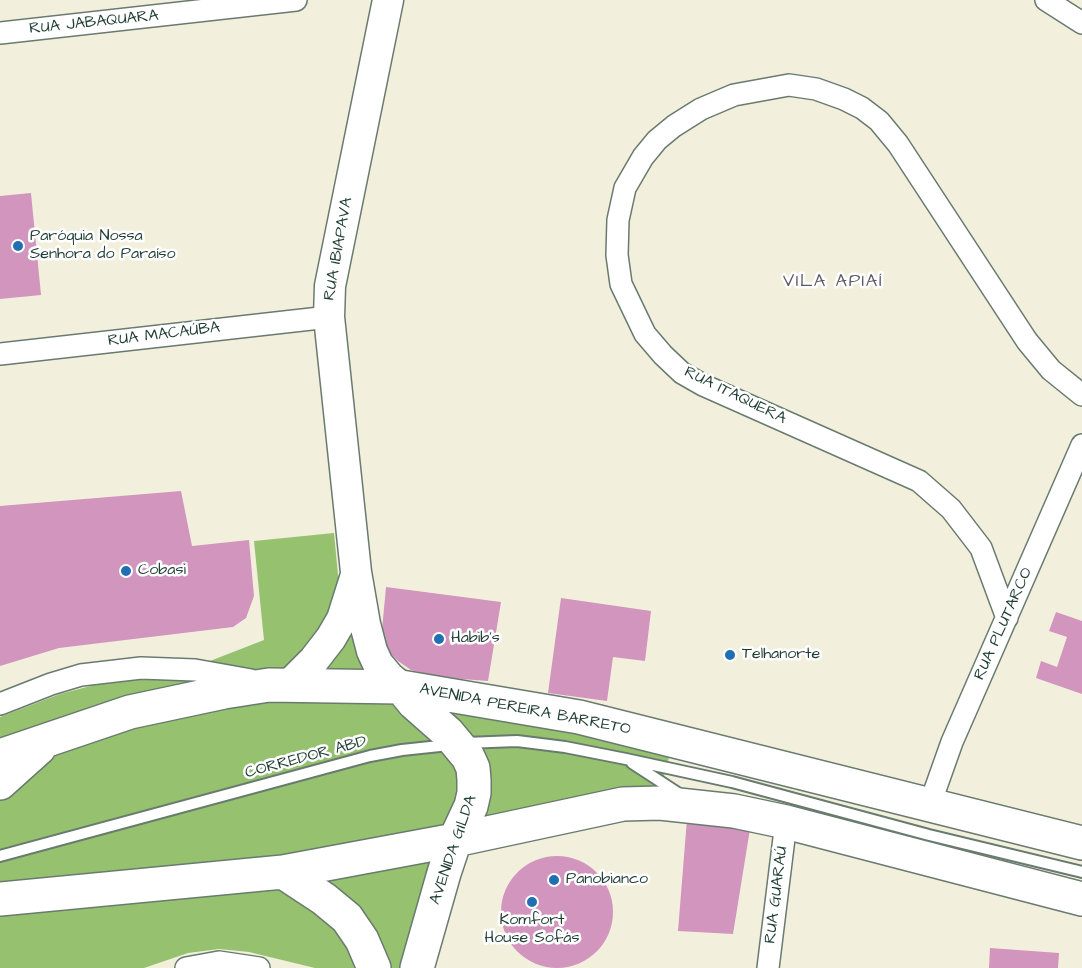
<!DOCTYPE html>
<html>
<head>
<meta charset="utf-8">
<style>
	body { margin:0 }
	canvas { display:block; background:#f2efdd }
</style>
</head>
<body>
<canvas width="1082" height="968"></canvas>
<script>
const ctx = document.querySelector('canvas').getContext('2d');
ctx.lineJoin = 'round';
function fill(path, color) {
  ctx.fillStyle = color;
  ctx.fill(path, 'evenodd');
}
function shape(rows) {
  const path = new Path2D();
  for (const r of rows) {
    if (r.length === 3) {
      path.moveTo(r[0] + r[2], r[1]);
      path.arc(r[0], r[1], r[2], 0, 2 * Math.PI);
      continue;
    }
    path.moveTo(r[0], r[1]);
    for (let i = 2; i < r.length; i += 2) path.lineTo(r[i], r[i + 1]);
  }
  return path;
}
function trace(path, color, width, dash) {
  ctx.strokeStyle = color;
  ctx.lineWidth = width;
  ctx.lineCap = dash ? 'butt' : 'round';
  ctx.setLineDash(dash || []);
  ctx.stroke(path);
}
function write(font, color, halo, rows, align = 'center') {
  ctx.font = font + ' "Architects Daughter",sans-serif';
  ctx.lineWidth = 5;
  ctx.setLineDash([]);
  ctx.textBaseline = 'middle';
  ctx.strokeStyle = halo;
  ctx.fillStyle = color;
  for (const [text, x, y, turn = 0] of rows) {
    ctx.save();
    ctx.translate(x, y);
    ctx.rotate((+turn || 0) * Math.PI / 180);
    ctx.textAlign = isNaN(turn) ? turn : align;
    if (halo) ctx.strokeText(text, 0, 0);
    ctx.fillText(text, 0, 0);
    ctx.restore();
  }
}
const green = shape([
	[334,533,338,575,351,604,353,639,357,657,370,676,671,750,660,791,443,831,405,968,315,968,249,952,219,949,188,953,144,968,0,968,0,717,60,694,98,684,174,675,264,640,254,541]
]);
const building = shape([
	[31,193,41,295,0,299,0,196],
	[181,491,192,546,249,540,254,596,246,618,233,627,59,648,0,666,0,506],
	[386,587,501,602,488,681,435,677,411,670,398,661,384,647,382,630],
	[561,598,651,611,645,661,613,657,607,701,548,693],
	[1056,612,1082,621,1082,694,1036,678,1041,661,1057,667,1067,637,1049,631],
	[687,819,750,829,733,934,678,931],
	[557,912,56],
	[990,948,1059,953,1058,968,989,968]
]);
const service = shape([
	[465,743,517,741,565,747,626,759,732,782,929,835,1082,872],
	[632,763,681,795],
	[0,856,370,756,402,750,449,745]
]);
const minor = shape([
	[1046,0,1082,23],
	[0,33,296,0],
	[0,354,329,317],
	[1007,618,981,548,951,509,919,481,703,385,682,373,663,355,645,334,621,284,617,255,618,220,625,188,643,157,657,140,674,126,701,109,734,95,789,85,816,89,844,99,862,108,879,121,898,144,1027,341,1051,370,1082,395],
	[0,704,51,684,81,675,141,668,195,670,251,680],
	[930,804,952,742,1082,445],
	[186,968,219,962,259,968],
	[768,968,786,822]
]);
const secondary = shape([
	[388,0,330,286,329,317,356,572,365,624,372,651,378,664,389,677,401,687],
	[289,685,314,660,331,638,342,619,355,578]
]);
const primary = shape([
	[401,687,414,703,448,733,468,757,473,768,474,780,474,793,471,806,455,840,444,873,417,968],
	[0,756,130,712,224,692,269,685,401,687,579,717,1082,843],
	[0,783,39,748],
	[283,872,324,899,347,918,362,940,374,968],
	[0,899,283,872,455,840,623,804,660,803,734,811,786,822,1082,899]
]);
const markers = [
	[18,246,6,"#1f6fb2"],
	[126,571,6,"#1f6fb2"],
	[439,639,6,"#1f6fb2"],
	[730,655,6,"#1f6fb2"],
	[554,880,6,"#1f6fb2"],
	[532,902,6,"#1f6fb2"]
];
const streetNames = [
	["RUA JABAQUARA",94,23,-6],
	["RUA IBIAPAVA",339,249,-80],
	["RUA MACAÚBA",164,335,-7],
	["RUA ITAQUERA",735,396,26],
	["RUA PLUTARCO",1004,624,-66],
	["AVENIDA PEREIRA BARRETO",525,710,11],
	["CORREDOR ABD",306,758,-15],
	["AVENIDA GILDA",454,850,-71],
	["RUA GUARAÚ",777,895,-83]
];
const poiNames = [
	["Paróquia Nossa",30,237],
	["Senhora do Paraíso",30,255],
	["Cobasi",138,571],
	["Habib's",451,639],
	["Telhanorte",742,655],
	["Panobianco",566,880],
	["Komfort",532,921,"center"],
	["House Sofás",532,939,"center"]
];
const neighbourhoodNames = [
	["VILA APIAÍ",833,282]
];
fill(green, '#96c16f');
fill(building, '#d195be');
trace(service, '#697b6f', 14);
trace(minor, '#697b6f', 24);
trace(secondary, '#697b6f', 33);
trace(primary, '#697b6f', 36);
trace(service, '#fff', 10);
trace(minor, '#fff', 21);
trace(secondary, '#fff', 30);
trace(primary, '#fff', 33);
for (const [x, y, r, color] of markers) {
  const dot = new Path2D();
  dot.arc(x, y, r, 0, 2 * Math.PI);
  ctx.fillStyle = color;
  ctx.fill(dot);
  trace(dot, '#fff', 2);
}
write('16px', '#1f3d34', '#fff', streetNames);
write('16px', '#1f3d34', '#fff', poiNames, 'left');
ctx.letterSpacing = '1.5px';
write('18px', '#5d5c64', '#fff', neighbourhoodNames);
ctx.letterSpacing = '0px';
</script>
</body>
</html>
